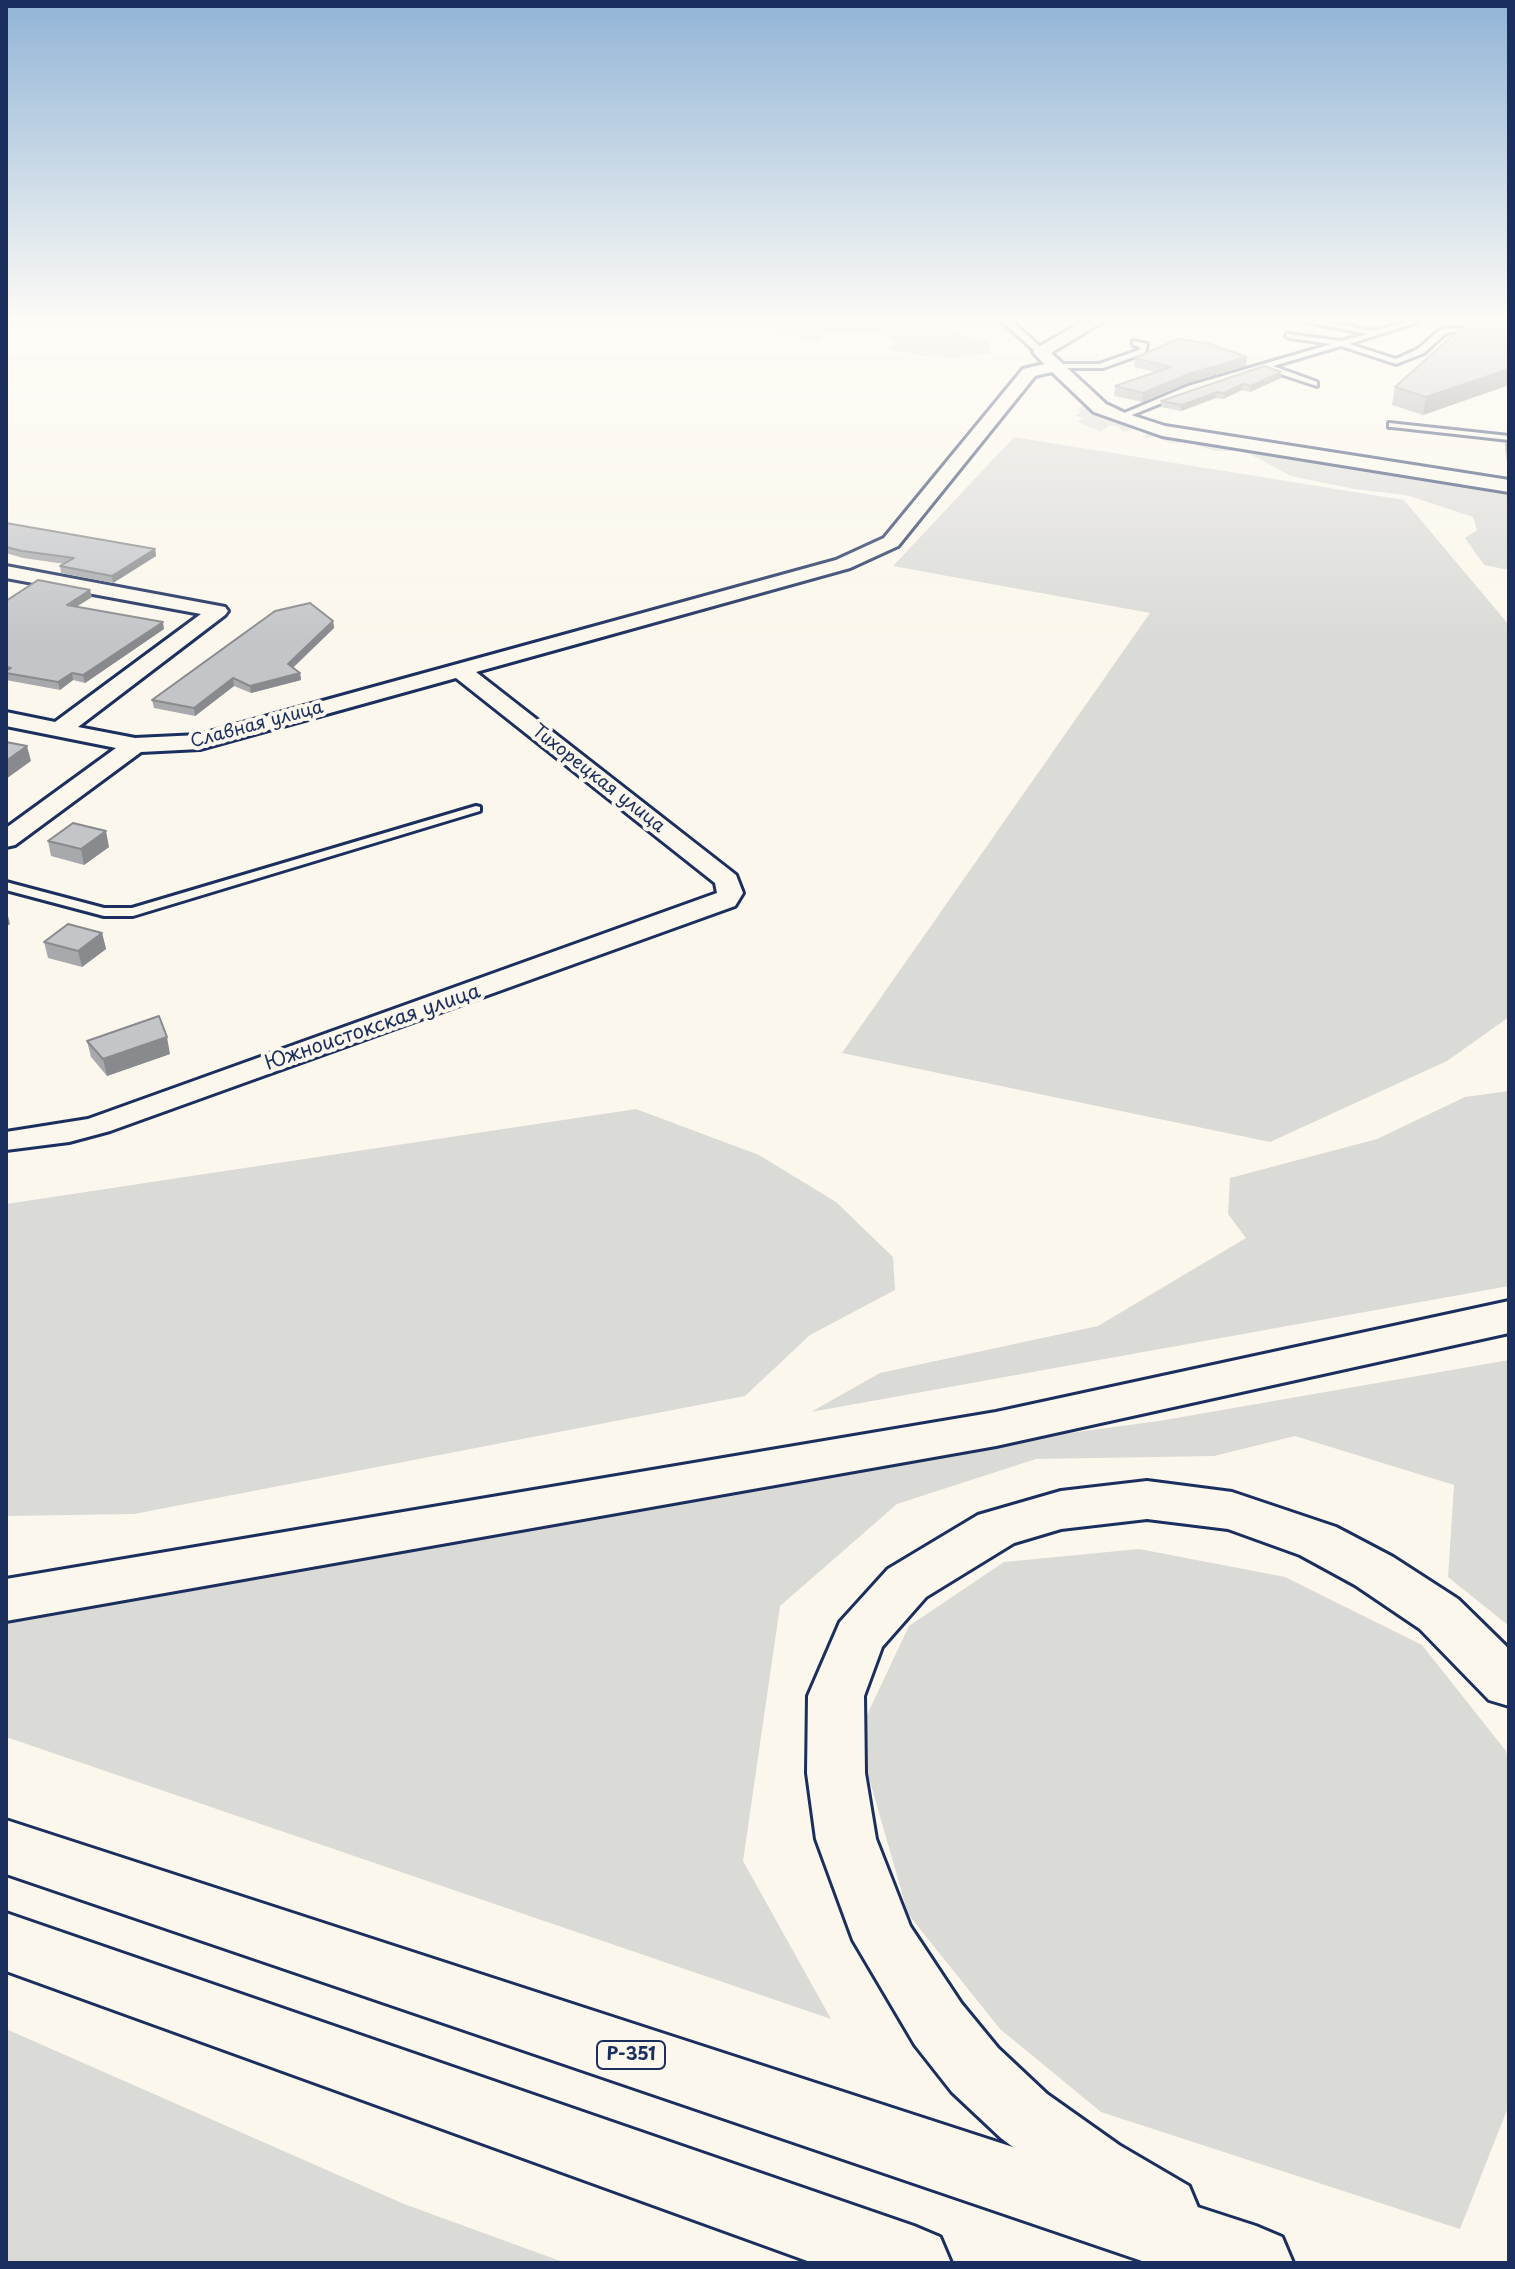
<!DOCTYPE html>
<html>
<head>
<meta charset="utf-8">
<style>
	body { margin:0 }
	#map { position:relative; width:1515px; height:2269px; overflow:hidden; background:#fbf7ec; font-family:"Playpen Sans",sans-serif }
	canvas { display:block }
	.frame { position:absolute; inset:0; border:8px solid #1b2f5e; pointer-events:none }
</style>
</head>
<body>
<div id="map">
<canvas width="1515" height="2269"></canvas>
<div class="frame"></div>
</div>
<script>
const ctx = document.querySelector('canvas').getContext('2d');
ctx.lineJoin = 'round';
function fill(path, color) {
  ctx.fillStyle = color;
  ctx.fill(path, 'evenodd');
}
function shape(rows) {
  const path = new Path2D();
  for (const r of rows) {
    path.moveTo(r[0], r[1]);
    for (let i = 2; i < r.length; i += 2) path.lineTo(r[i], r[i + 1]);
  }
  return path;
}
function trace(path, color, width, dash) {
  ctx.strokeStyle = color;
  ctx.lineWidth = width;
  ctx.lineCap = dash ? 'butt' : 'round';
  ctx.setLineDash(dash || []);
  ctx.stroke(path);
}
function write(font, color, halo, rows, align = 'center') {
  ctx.font = font + ' "Playpen Sans",sans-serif';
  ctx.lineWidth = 8;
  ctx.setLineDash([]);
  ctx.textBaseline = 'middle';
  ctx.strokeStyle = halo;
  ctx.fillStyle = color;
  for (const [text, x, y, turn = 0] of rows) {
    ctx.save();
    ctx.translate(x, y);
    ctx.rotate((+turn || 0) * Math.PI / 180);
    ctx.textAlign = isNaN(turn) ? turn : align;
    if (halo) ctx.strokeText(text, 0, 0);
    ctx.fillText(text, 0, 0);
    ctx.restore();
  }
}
const green = shape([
	[781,322,940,322,948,326,954,334,988,341,992,353,953,358,923,356,888,349,896,341,878,332,825,333,819,340,777,334,777,325],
	[1083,406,1115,418,1509,491,1509,570,1484,565,1465,538,1477,530,1473,517,1406,495,1354,489,1291,476,1244,451,1215,451,1189,443,1169,443,1157,437,1142,438,1147,434,1135,429,1123,432,1118,426,1109,426,1101,432,1077,422,1083,418,1074,415,1081,413,1078,409],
	[1014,437,1404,500,1509,625,1509,1017,1447,1061,1270,1142,842,1053,1150,613,893,566],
	[1509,1091,1509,1286,811,1412,880,1373,1098,1326,1246,1238,1228,1214,1230,1178,1377,1139,1465,1097],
	[636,1109,759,1155,836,1202,893,1257,895,1290,810,1335,745,1396,134,1514,6,1516,6,1204],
	[1509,1360,1509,1626,1448,1577,1454,1485,1295,1436,1214,1456,1036,1459,897,1504,780,1606,743,1861,831,2019,6,1737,6,1621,1047,1436,1159,1421],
	[1139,1549,1285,1577,1422,1645,1506,1751,1509,1770,1509,2105,1460,2229,1101,2112,1000,2029,908,1914,857,1736,909,1626,1004,1562],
	[6,2029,404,2204,566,2263,6,2263]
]);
const lane = shape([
	[1003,322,1012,322,1044,350,1044,354,1038,354,1003,322],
	[1308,322,1326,322,1374,331,1406,322,1418,322,1349,344,1396,359,1418,349,1441,329,1461,328,1465,330,1446,333,1424,353,1396,364,1341,346,1273,366,1317,382,1317,386,1265,369,1194,390,1122,419,1115,417,1188,386,1332,344,1290,338,1286,336,1287,334,1341,341,1367,334,1308,322],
	[1133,341,1147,344,1145,353,1103,368,1056,368,1052,366,1056,364,1099,364,1139,350,1140,347,1133,345,1133,341],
	[1389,423,1509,436,1509,440,1392,427,1389,427,1389,423],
	[476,806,480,807,480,811,133,916,104,916,6,890,6,882,104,908,132,908,476,806]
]);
const street = shape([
	[1082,322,1102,322,1051,353,1106,404,1125,413,1165,426,1509,480,1509,492,1162,436,1094,412,1052,372,1035,376,898,546,850,568,476,672,736,875,743,893,735,906,110,1131,69,1142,6,1150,6,1132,88,1119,717,893,715,883,456,678,200,749,141,752,15,845,6,847,6,828,116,748,6,726,6,712,55,722,201,614,6,578,6,566,225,607,228,611,225,615,78,727,135,738,199,735,836,560,884,538,1023,369,1044,364,1033,352,1035,349,1082,322]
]);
const secondary = shape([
	[1509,1301,1509,1333,996,1446,6,1621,6,1579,996,1412,1509,1301],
	[1147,1481,1232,1492,1336,1527,1393,1557,1458,1599,1509,1649,1509,1706,1489,1700,1420,1629,1355,1585,1300,1555,1228,1529,1147,1519,1061,1529,1014,1543,926,1597,882,1647,864,1696,865,1773,876,1839,910,1926,961,2003,998,2048,1047,2094,1119,2145,1189,2186,1199,2210,1189,2234,1165,2244,1141,2234,1071,2191,1001,2138,952,2092,915,2045,853,1940,816,1839,807,1773,808,1696,840,1622,888,1569,978,1515,1061,1491,1147,1481]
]);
const highway = shape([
	[6,1820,1256,2226,1282,2237,1293,2263,1148,2263,6,1874,6,1820],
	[6,1913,914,2226,940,2237,951,2263,813,2263,6,1971,6,1913]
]);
const wall = shape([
	[1509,322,1509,385,1423,415,1392,405,1395,387],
	[1247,357,1246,366,1187,383,1142,402,1114,396,1115,386,1155,372,1134,367,1135,358],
	[1281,378,1250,392,1242,390,1223,399,1216,398,1181,411,1161,407,1161,401],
	[1509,441,1509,473,1505,450,1506,444],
	[6,523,155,549,156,556,113,583,61,573,60,566,65,564,23,558,6,553],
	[92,597,76,607,164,629,85,683,73,680,60,690,6,680,6,601],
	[333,621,334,628,293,668,300,673,301,680,251,693,234,686,195,716,154,708,152,700],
	[48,841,109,847,84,865,51,856],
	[102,933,106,949,82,967,48,958,44,942],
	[87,1041,170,1054,107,1076,91,1057]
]);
const shadedWall = shape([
	[1247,357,1246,366,1187,383,1142,402,1143,393,1188,374],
	[1509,369,1509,385,1423,415,1426,397],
	[1281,372,1281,378,1250,392,1251,386],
	[1243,384,1242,390,1223,399,1224,393],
	[1217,392,1216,398,1181,411,1182,405],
	[155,549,156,556,113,583,112,576],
	[90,590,92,597,68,612,67,605],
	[333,621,334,628,289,671,288,664],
	[163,622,164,629,85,683,83,675],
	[72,673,73,680,60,690,58,682],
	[300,673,301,680,251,693,250,686],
	[233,678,234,686,195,716,194,708],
	[27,746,31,761,6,779,6,761],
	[106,831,109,847,84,865,81,849],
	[6,908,10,924,6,927],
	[102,933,106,949,82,967,78,951],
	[167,1037,170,1054,107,1076,103,1059]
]);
const building = shape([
	[1468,322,1509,322,1509,369,1426,397,1395,387,1468,322],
	[1178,339,1207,343,1247,357,1188,374,1143,393,1115,386,1171,367,1135,358,1178,339],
	[1264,366,1281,372,1251,386,1243,384,1224,393,1217,392,1182,405,1161,401,1264,366],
	[1509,441,1509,459,1506,444,1509,441],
	[6,523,155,549,112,576,60,566,74,558,22,551,6,547,6,523],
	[38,580,90,590,67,605,163,622,83,675,72,673,58,682,6,673,6,671,11,668,6,667,6,601,38,580],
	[310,603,333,621,288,664,300,673,250,686,233,678,194,708,152,700,275,611,310,603],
	[6,742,27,746,6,761,6,742],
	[73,823,106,831,81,849,48,841,73,823],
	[68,924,102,933,78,951,44,942,68,924],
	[159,1016,167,1037,103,1059,87,1041,159,1016]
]);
const farStreetnames = [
	["Славная улица",257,725,-15],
	["Тихорецкая улица",598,779,38]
];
const shields = [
	[631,2055,68]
];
const shieldNames = [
	["Р-351",631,2055]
];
const streetNames = [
	["Южноистокская улица",373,1028,-19]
];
fill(green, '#dadad7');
trace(lane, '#1b2f5e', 6);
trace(street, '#1b2f5e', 6);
trace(secondary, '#1b2f5e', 6);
trace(highway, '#1b2f5e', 6);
fill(lane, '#fbf7ec');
fill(street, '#fbf7ec');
fill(secondary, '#fbf7ec');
fill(highway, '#fbf7ec');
fill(wall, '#a8a9ad');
fill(shadedWall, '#888a8d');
fill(building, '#c3c5c9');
trace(building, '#888a8d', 2);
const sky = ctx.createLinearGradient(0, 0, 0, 640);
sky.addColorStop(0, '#91b4d6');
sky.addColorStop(0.5, '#fdfbf6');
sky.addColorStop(1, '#fdfbf600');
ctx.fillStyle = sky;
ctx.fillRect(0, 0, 1515, 640);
write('18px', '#1b2f5e', '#fbf7ec', farStreetnames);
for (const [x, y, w] of shields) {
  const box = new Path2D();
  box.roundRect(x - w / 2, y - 14, w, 28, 6);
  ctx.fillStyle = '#fbf7ec';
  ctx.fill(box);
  trace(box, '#1b2f5e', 2);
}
write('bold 18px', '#1b2f5e', null, shieldNames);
write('20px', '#1b2f5e', '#fbf7ec', streetNames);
</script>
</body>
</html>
